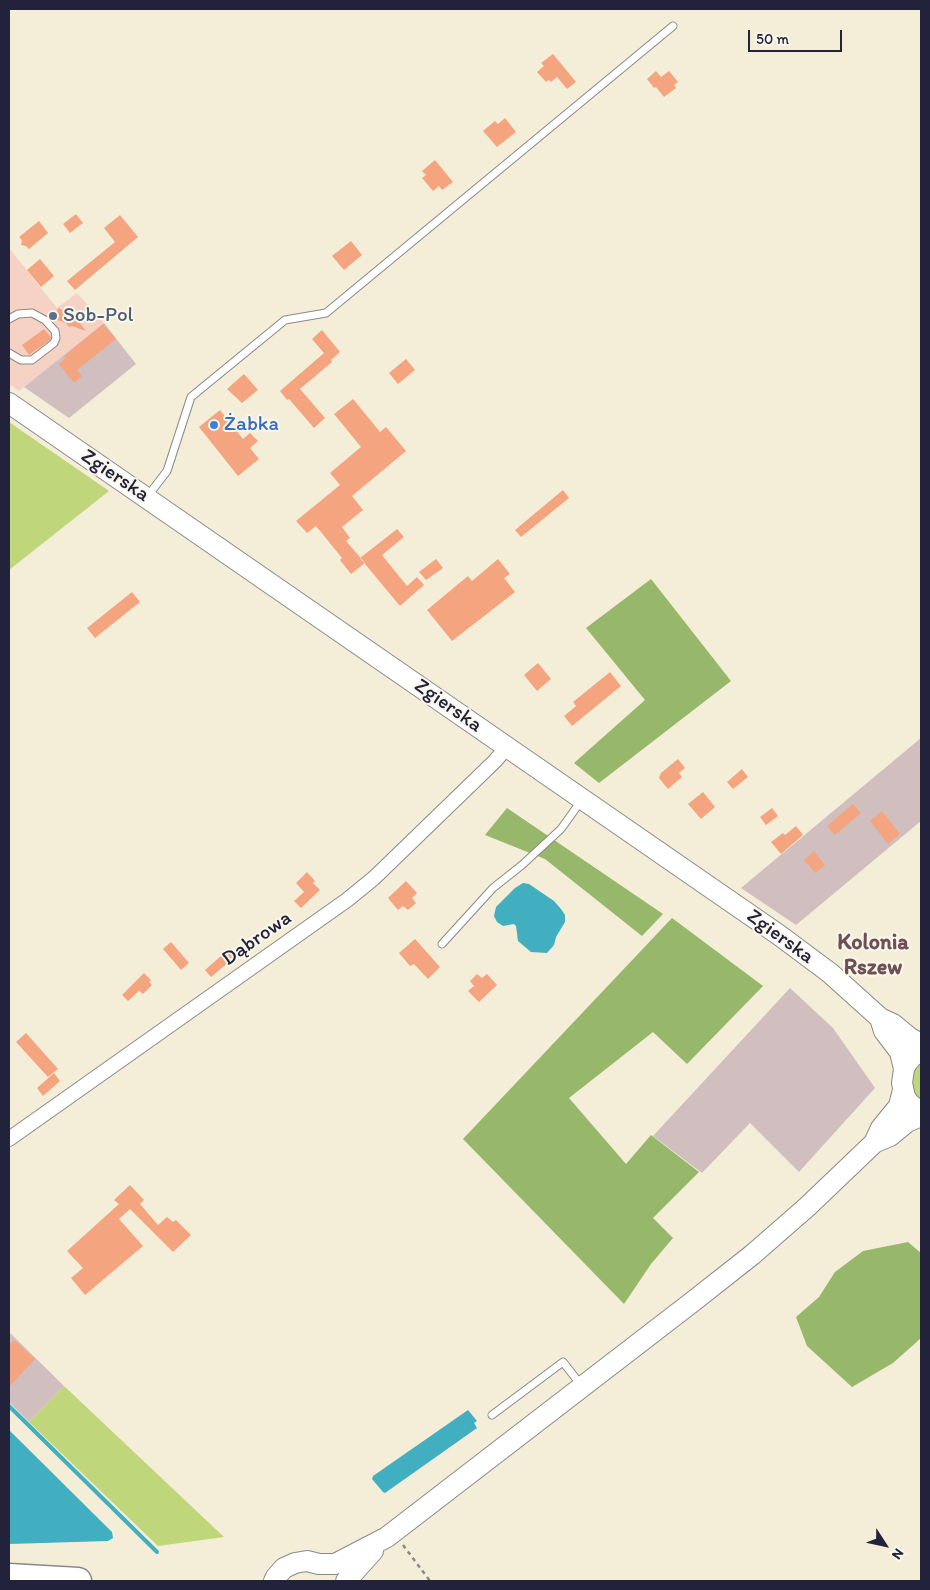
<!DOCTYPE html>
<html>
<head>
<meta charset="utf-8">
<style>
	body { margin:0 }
	#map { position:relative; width:930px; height:1590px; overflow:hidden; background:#f4edd7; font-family:Itim,sans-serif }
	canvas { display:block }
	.frame { position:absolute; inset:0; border:10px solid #22223b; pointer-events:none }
	.north { position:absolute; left:860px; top:1520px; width:50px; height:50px; -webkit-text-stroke:4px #fbf7ec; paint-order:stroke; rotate:125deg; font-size:14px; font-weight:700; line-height:20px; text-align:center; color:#22223b }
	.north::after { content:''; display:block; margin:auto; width:18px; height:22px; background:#22223b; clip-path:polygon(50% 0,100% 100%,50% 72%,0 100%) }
	.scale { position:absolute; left:748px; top:30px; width:94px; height:22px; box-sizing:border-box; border:2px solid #22223b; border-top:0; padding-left:6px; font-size:15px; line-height:18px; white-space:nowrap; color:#22223b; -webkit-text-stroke:4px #fbf7ec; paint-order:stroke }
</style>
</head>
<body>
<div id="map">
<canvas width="930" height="1590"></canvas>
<div class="frame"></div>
<div class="north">N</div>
<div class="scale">50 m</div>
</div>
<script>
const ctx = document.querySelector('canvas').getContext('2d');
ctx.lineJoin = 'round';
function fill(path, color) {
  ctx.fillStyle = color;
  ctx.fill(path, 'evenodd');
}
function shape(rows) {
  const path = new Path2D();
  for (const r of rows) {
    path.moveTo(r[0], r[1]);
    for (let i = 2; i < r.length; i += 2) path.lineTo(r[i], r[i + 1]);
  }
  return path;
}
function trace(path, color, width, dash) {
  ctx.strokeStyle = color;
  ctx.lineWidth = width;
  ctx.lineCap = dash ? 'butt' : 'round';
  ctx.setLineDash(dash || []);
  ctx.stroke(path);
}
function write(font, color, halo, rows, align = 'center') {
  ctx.font = font + ' Itim,sans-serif';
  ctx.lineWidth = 4;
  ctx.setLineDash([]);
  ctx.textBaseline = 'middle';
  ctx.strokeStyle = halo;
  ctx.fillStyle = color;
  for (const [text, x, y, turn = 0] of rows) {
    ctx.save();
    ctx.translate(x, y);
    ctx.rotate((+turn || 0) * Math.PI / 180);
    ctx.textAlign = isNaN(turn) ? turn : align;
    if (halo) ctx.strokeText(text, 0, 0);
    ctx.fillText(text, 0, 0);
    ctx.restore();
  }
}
const built = shape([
	[9,248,57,308,77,293,104,323,19,391,9,384]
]);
const industrial = shape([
	[104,323,136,364,69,418,24,387],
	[921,738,921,821,796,925,741,888],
	[790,988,833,1028,875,1088,799,1172,750,1123,702,1173,653,1136],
	[9,1332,64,1386,29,1422,9,1402]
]);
const green = shape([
	[9,422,109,491,9,570],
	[921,1059,921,1104,911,1090,914,1066],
	[64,1386,224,1537,158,1546,29,1422]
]);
const forest = shape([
	[651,579,731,681,599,783,574,763,645,700,586,628],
	[507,808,663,914,642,936,545,859,485,835],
	[672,918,763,986,687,1064,653,1032,569,1098,626,1164,651,1135,699,1172,653,1218,673,1238,651,1264,624,1304,463,1139],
	[908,1242,921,1253,921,1338,893,1363,852,1387,807,1346,796,1317,819,1297,835,1272,863,1251]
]);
const water = shape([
	[523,883,529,884,554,901,561,909,565,915,565,922,556,937,554,945,547,953,531,952,518,941,516,926,514,924,503,926,497,922,494,916,496,907,515,888],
	[468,1410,477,1421,474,1423,477,1428,385,1493,383,1492,372,1479,373,1476],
	[9,1430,112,1532,113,1538,108,1541,9,1544]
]);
const stream = shape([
	[9,1406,157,1552]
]);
const building = shape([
	[553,54,576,82,567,89,557,77,551,82,549,80,546,82,537,72,544,66,541,63],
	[656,71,661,77,669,71,678,82,674,85,676,88,664,97,656,87,654,88,647,79],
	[505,118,516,132,497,147,483,131,495,121,498,124],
	[435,160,453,182,442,190,439,186,433,191,422,178,426,175,422,171],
	[76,214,83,223,70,233,63,224],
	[120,215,138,237,75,290,67,281,115,242,104,228],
	[39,221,48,233,29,249,26,246,21,245,22,240,19,237],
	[351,241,362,255,344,270,332,256],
	[40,259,54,276,41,287,27,270],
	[58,308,72,313,86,331,72,326,69,327,66,323,54,319],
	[103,324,116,339,77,370,82,376,74,383,59,364,66,358,64,356],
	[44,329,51,337,50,340,29,355,22,345],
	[322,330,340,352,331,360,332,362,300,389,325,418,314,428,289,399,287,400,280,391,324,353,312,339],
	[406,359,415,370,398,384,389,373],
	[244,374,258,390,242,403,227,389],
	[353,399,380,432,386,427,406,451,352,496,363,510,342,527,350,538,346,541,365,563,351,574,340,560,342,558,316,526,307,533,296,521,340,485,330,473,361,447,334,414],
	[220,410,243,439,250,433,258,441,250,448,259,459,238,476,199,427],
	[563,490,569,498,521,537,515,530],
	[397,529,404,537,382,555,407,586,417,577,424,585,400,606,360,558],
	[436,559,443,568,426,580,419,572],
	[498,559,510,574,504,578,515,592,452,641,427,610,468,576,472,581],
	[132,592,140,602,95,638,87,628],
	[538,663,551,679,537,691,524,675],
	[610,672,621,686,572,726,564,716,576,706,573,702],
	[678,759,685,768,679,773,682,777,668,789,659,778,661,773],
	[742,769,748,777,733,789,727,782],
	[703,792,715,807,701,819,688,804],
	[853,804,861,813,835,835,827,826],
	[772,808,778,816,766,825,760,817],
	[882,811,900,834,888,844,870,821],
	[796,826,803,835,781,854,771,842,783,833,785,835],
	[814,851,825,865,815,873,804,860],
	[307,872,315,881,313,883,320,890,301,908,294,901,304,892,296,883],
	[406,881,417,893,412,898,416,903,408,910,403,906,398,910,388,898],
	[415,939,440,967,428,979,414,964,410,966,399,953],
	[171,942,189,963,181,970,163,949],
	[230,948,236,956,211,977,205,970],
	[144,973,151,980,149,982,152,985,143,994,139,991,128,1001,122,995],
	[477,974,482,978,487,974,497,985,479,1002,468,991,474,986,470,981],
	[26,1033,58,1069,48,1077,16,1042],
	[54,1073,60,1081,43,1096,37,1088],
	[130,1185,144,1200,140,1204,158,1225,167,1217,173,1222,176,1220,191,1235,173,1252,130,1209,119,1219,143,1246,85,1295,71,1278,83,1268,67,1251,119,1204,114,1200],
	[14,1340,35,1359,9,1387,9,1346]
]);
const path = shape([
	[403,1545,430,1581]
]);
const lane = shape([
	[9,319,18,314,32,313,45,320,55,331,56,338,54,343,32,360,21,360,9,353],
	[147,497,167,471,191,397,285,320,326,313,673,26],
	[442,944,493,888,522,865,561,829,581,801],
	[492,1415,563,1362,581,1385]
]);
const street = shape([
	[9,1139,347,900,374,878,495,761,507,747]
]);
const secondary = shape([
	[9,403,779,935,830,973,880,1018,893,1024,910,1038,921,1044],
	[880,1018,884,1031,900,1052,904,1069],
	[921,1050,912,1057,907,1063,904,1069,902,1083,905,1097,909,1103,921,1113],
	[876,1142,890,1136,907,1122,921,1116],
	[274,1581,276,1577,284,1568,295,1563,307,1561,319,1564,335,1564,387,1537,691,1303,752,1255,807,1207,874,1143,881,1128,899,1106,903,1090],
	[346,1581,373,1551]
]);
const highway = shape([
	[9,1577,78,1581]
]);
const markers = [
	[53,316,5,"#5c6f8a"],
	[214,425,5,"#3f7fe0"]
];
const serviceNames = [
	["Sob-Pol",63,316]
];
const shopNames = [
	["Żabka",224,425]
];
const streetNames = [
	["Zgierska",115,476,34],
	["Zgierska",448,706,35],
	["Zgierska",780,937,36],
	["Dąbrowa",257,939,-35]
];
const neighbourhoodNames = [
	["Kolonia",873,943],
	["Rszew",873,968]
];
fill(built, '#f6d2c5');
fill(industrial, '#d1bfbf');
fill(green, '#bfd67b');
fill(forest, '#97b76b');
fill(water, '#42afc0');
trace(stream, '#42afc0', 4);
fill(building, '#f5a480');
trace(lane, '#8b8889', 9);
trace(street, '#8b8889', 16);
trace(secondary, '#8b8889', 22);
trace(highway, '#8b8889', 29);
trace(path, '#8b8889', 2.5, [4, 4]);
trace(lane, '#fff', 7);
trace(street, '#fff', 14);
trace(secondary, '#fff', 20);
trace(highway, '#fff', 26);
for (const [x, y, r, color] of markers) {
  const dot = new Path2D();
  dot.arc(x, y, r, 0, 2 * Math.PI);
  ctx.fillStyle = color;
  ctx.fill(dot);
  trace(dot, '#fbf7ec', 2);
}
write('21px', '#4e5e75', '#fbf7ec', serviceNames, 'left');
write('21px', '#366cbe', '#fbf7ec', shopNames, 'left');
write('21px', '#22223b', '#fbf7ec', streetNames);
write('bold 22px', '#6c5053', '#fbf7ec', neighbourhoodNames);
</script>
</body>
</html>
